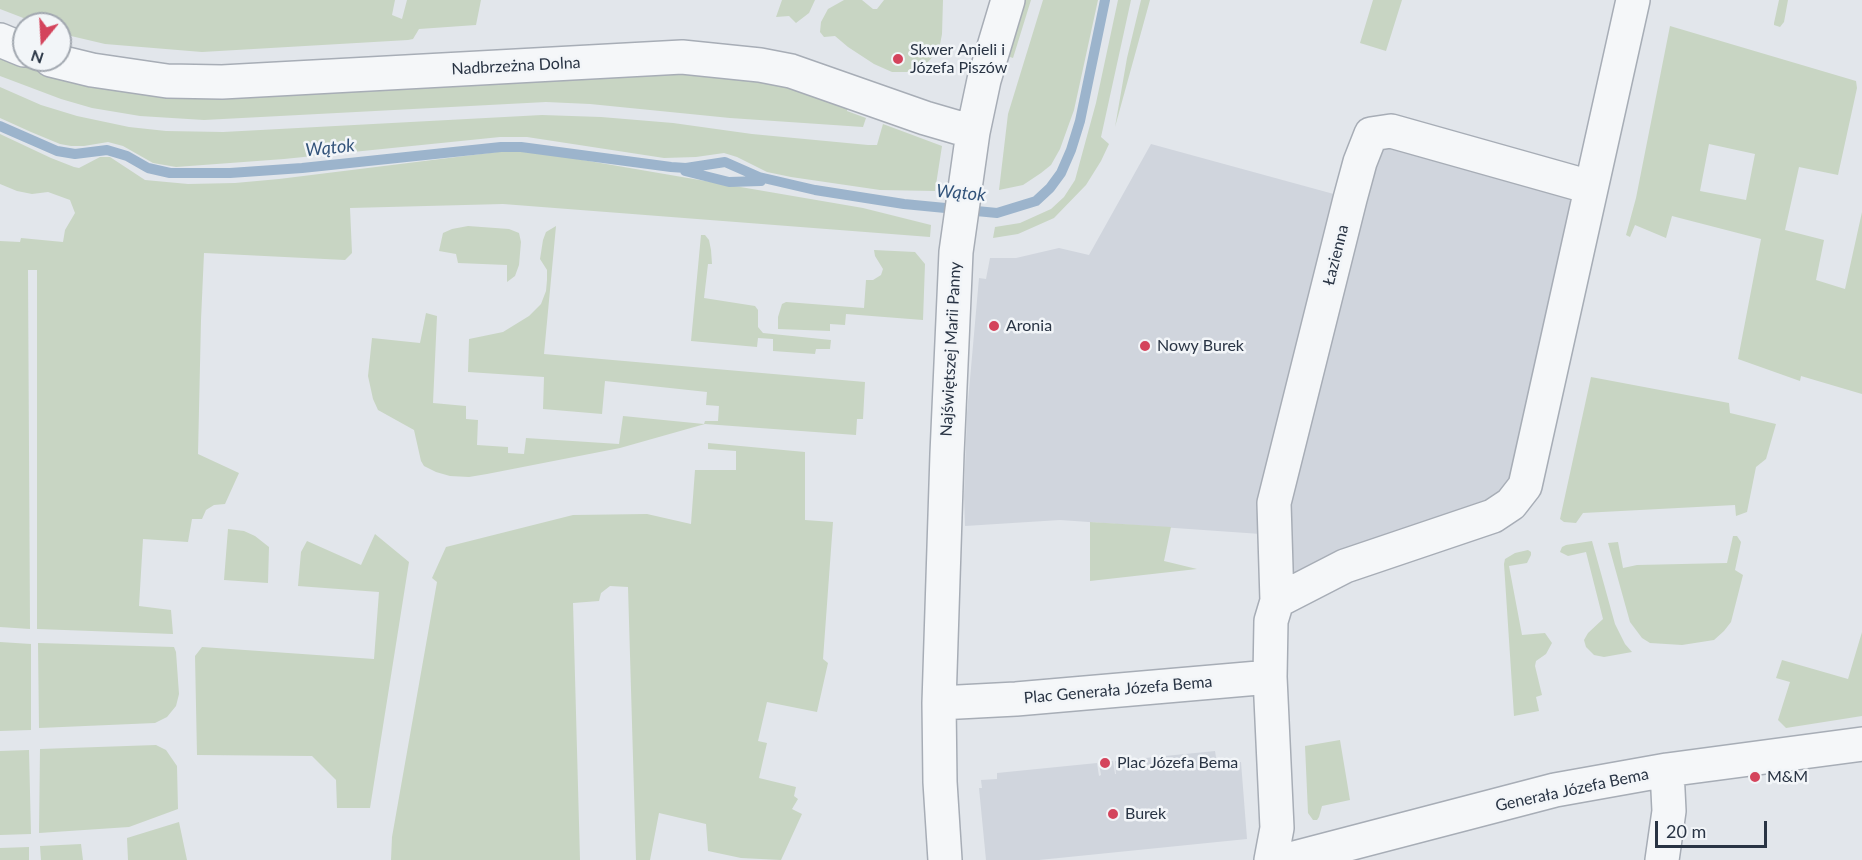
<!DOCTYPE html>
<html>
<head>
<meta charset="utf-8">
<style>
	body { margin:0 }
	#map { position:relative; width:1862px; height:860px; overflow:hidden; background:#e2e6eb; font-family:Lato,sans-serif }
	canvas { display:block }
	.north { position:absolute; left:12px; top:12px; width:60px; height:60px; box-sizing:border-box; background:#f2f5f8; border:2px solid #a2a8b0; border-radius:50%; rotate:198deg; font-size:16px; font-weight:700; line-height:24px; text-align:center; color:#293444 }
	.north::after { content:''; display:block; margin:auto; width:21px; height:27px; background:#d4445c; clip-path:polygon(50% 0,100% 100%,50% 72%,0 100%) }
	.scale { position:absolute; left:1655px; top:821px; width:112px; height:27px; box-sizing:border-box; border:3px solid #293444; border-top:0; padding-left:8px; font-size:18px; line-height:21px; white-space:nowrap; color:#293444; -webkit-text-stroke:4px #f2f5f8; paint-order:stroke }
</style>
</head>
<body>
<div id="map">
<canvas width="1862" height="860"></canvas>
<div class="north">N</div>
<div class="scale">20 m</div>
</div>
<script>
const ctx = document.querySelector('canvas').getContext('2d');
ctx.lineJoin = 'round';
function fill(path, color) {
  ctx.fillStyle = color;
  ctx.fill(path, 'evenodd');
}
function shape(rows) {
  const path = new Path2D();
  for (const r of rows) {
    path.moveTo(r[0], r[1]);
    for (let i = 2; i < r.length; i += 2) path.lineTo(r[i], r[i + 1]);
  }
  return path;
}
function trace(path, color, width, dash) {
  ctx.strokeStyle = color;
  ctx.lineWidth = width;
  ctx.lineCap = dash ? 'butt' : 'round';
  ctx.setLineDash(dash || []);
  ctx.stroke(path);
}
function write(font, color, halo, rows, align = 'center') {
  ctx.font = font + ' Lato,sans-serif';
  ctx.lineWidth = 5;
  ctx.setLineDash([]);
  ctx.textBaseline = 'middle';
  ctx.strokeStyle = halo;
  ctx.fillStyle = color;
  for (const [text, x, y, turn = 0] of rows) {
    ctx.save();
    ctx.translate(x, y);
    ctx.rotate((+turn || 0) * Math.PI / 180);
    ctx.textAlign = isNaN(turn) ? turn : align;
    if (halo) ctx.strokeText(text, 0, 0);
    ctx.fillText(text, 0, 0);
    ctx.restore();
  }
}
const built = shape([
	[1371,134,1590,187,1525,486,1277,601,1275,535,1060,520,965,526,964,496,967,413,979,278,986,279,990,258,1016,258,1059,248,1089,255,1151,144,1341,196],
	[1215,751,1217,764,1241,762,1247,839,1039,860,986,860,979,788,982,788,981,780,997,779,997,773,1097,763,1099,776,1101,775,1099,763,1113,761,1115,774,1116,774,1115,761]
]);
const green = shape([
	[0,0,395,0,392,15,402,19,407,0,481,0,476,25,419,29,413,39,408,40,202,52,105,44,71,36,60,32,60,24,39,24,0,9],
	[782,0,815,0,809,13,796,23,789,16,776,17],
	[844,0,862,0,873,9,877,9,884,0,943,0,942,34,939,50,924,66,912,72,892,72,874,64,848,47,835,36,824,37,820,32,821,22,828,9],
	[1024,0,1031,0,1013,58,1007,56],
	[1043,0,1098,0,1074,110,1060,149,1051,165,1041,173,1023,185,999,190,1008,114],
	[1118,0,1131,0,1101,137,1109,144,1101,161,1086,185,1054,218,1018,234,993,238,995,227,1020,223,1051,209,1064,197,1075,180,1096,103],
	[1141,0,1150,0,1115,127,1127,58],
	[1373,0,1402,0,1386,51,1360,43],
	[1779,0,1788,0,1784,22,1780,27,1774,25,1774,23],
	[1670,26,1856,81,1857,88,1838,175,1799,167,1785,230,1824,240,1816,280,1845,289,1862,212,1862,394,1801,376,1800,381,1738,359,1761,239,1672,216,1666,238,1635,225,1630,237,1626,235,1636,198],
	[1709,144,1755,154,1746,200,1700,191],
	[0,52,65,77,722,70,850,101,847,111,866,118,863,127,730,118,590,104,546,102,204,120,140,116,92,108,61,99,0,76],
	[0,87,41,105,77,116,129,127,166,131,223,132,542,115,601,117,673,123,752,134,868,145,877,145,883,124,942,146,935,191,880,190,791,177,767,172,737,157,724,153,696,157,664,158,527,137,500,137,284,159,176,167,153,163,123,146,108,142,84,146,71,146,60,144,31,132,0,118],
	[0,134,51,158,74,167,79,168,100,157,110,157,145,180,188,184,235,183,279,179,505,151,542,153,863,208,931,225,930,237,503,204,350,208,352,253,345,260,204,253,201,320,198,454,239,473,225,504,214,505,206,510,202,519,192,519,188,542,143,539,139,606,171,610,173,634,37,629,37,270,28,270,30,629,0,627,0,241,20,242,21,238,63,242,65,230,75,213,70,200,48,192,32,194,17,191,0,184],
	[468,226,509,229,519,233,521,242,519,265,515,276,507,282,507,265,458,263,456,254,439,251,443,233,452,229],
	[556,226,544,354,865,382,863,419,857,419,856,435,705,424,620,448,487,474,469,477,450,476,436,472,424,466,421,461,414,430,378,410,373,399,368,376,372,338,420,343,426,313,437,316,433,403,466,406,466,419,478,420,477,445,508,447,508,453,524,454,526,438,619,444,623,416,704,424,705,421,718,421,719,406,706,405,707,392,605,381,602,414,543,409,544,377,468,372,469,339,503,332,529,316,541,304,546,291,547,280,547,270,540,259,543,240,546,232],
	[701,235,705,235,709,240,711,250,712,264,708,264,704,298,755,306,758,310,758,327,763,333,831,340,830,349,816,349,815,354,773,351,773,339,758,338,757,347,691,341],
	[874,250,915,252,925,264,923,320,846,314,845,325,830,324,830,331,778,329,778,317,782,304,786,302,864,308,866,280,873,280,881,275,883,269,875,256],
	[1591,377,1729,403,1730,413,1776,424,1766,459,1756,467,1747,512,1736,516,1735,505,1583,513,1576,523,1564,522,1560,519],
	[708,443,805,452,805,520,833,522,823,659,828,663,817,712,767,702,758,741,767,743,759,778,796,787,794,796,798,799,792,809,802,814,781,860,741,858,708,851,706,824,659,813,650,860,636,860,628,587,610,586,601,593,599,601,573,603,580,860,391,860,392,837,437,582,432,578,446,547,573,515,647,514,691,524,695,470,736,470,736,451,708,449],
	[1090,522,1171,527,1164,561,1197,569,1090,581],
	[228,529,244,531,255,536,269,547,268,583,224,580],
	[375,534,409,562,370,808,337,808,336,780,312,756,197,755,195,656,202,647,374,659,379,592,298,586,301,552,307,541,361,565],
	[1733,536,1737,536,1741,542,1735,570,1743,575,1731,622,1724,631,1714,640,1682,645,1650,643,1642,638,1630,622,1608,543,1618,542,1623,568,1637,565,1727,563],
	[1592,541,1615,624,1625,644,1632,652,1604,657,1594,655,1586,647,1584,640,1588,633,1603,619,1586,552,1568,556,1560,552,1562,547,1566,545],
	[1528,550,1531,552,1531,555,1527,563,1509,566,1522,635,1545,633,1552,643,1546,654,1536,661,1535,666,1542,695,1536,697,1539,711,1514,716,1504,564,1505,559,1515,553],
	[1862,632,1862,716,1786,728,1778,720,1790,682,1776,678,1782,660,1848,679],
	[0,642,31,644,31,730,0,731],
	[38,643,174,647,176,652,179,694,176,706,167,717,155,723,39,728],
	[1340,740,1350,800,1322,806,1319,817,1317,820,1313,820,1308,813,1305,746],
	[156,745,166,750,177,766,178,809,129,827,39,833,40,749],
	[29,750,31,834,0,835,0,751],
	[179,822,187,860,128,860,127,838],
	[81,844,83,860,41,860,40,846],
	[29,847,29,860,0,860,0,848]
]);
const stream = shape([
	[0,126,57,151,75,154,107,150,127,156,148,168,170,173,230,173,302,168,501,147,521,147,671,167,686,168,725,162,759,177,815,190,904,204,997,213,1036,201,1050,188,1061,173,1071,150,1080,121,1105,0],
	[685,171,729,182,761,181]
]);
const minor = shape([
	[0,40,24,50],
	[51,60,92,70,167,81,222,82,682,57,760,65,791,71,925,118,973,132],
	[1277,601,1345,566,1493,516,1511,504,1525,486,1633,0],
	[939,703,1016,699,1270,677],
	[945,860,940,782,939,703,947,454,956,252,973,132,984,80,1008,0],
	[1271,860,1277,828,1270,677,1271,621,1277,601,1274,503,1350,199,1360,162,1371,134,1391,131,1590,187],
	[1287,860,1555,790,1667,770,1862,744],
	[1662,860,1669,811,1667,770]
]);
const markers = [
	[898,59,6,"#d4445c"],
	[994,326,6,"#d4445c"],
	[1145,346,6,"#d4445c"],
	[1105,763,6,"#d4445c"],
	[1755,777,6,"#d4445c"],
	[1113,814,6,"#d4445c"]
];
const poiNames = [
	["Skwer Anieli i",910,50],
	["Józefa Piszów",910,68],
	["Aronia",1006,326],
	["Nowy Burek",1157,346],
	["Plac Józefa Bema",1117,763],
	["M&M",1767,777],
	["Burek",1125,814]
];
const streetNames = [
	["Nadbrzeżna Dolna",516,66,-3],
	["Łazienna",1336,255,-76],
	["Najświętszej Marii Panny",951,349,-87],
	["Plac Generała Józefa Bema",1118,690,-5],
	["Generała Józefa Bema",1572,790,-12]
];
const waterNames = [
	["Wątok",330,148,-6],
	["Wątok",961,193,5]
];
fill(built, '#d0d5dd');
fill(green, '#c8d5c3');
trace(stream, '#9cb4cc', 10);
trace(minor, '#a7adb6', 36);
trace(minor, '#f5f7f9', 33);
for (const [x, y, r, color] of markers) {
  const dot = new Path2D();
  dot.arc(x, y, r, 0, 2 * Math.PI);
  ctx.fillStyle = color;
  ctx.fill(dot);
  trace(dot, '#f2f5f8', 2);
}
write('16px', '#293444', '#f2f5f8', poiNames, 'left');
write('16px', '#293444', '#f2f5f8', streetNames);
write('italic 18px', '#32537a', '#f2f5f8', waterNames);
</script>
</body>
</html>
